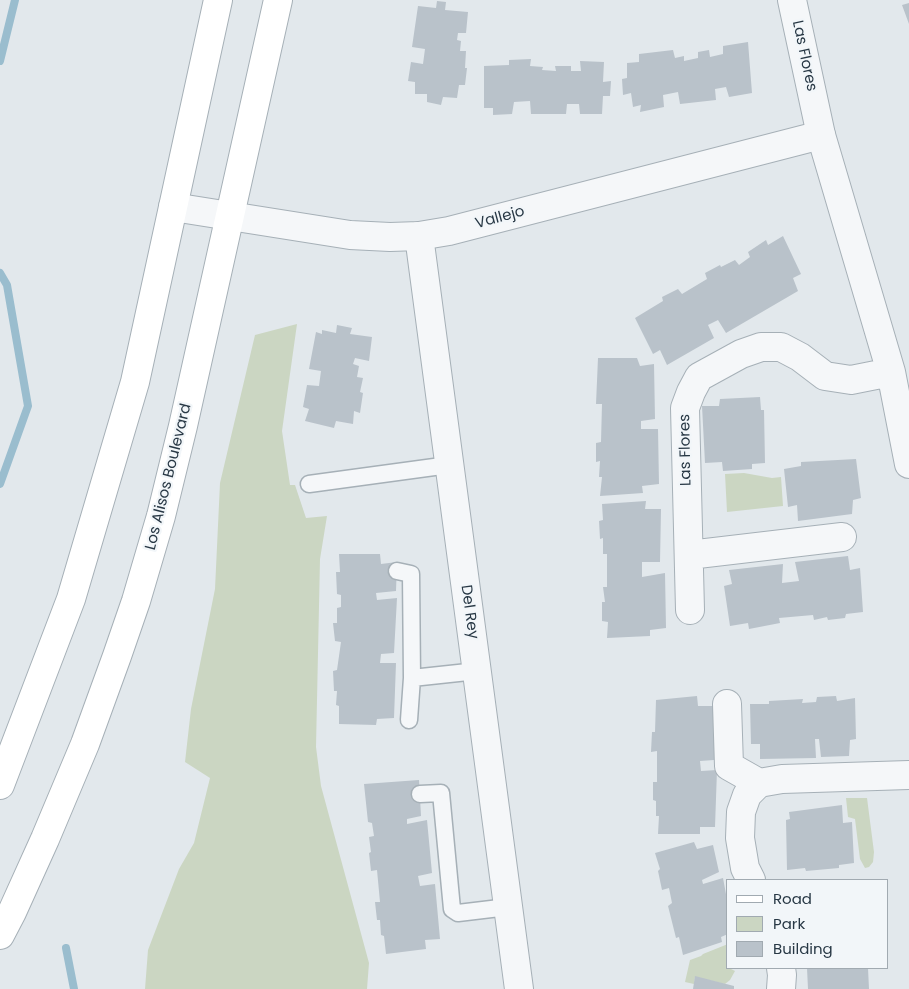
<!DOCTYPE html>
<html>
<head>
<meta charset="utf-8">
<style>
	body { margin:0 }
	#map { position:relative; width:909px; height:989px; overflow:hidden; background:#e2e8ec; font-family:Poppins,sans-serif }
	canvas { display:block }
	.legend { position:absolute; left:726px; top:879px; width:162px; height:90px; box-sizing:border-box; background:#f2f6f9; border:1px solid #a1aab1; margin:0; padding:6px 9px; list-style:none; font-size:15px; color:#283845 }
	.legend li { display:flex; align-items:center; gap:10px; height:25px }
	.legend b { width:25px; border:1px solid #a1aab1 }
</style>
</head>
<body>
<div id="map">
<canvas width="909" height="989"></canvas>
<ul class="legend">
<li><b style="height:6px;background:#fff"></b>Road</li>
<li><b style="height:14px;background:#cbd6c2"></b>Park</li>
<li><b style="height:14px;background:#b9c2ca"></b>Building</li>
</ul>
</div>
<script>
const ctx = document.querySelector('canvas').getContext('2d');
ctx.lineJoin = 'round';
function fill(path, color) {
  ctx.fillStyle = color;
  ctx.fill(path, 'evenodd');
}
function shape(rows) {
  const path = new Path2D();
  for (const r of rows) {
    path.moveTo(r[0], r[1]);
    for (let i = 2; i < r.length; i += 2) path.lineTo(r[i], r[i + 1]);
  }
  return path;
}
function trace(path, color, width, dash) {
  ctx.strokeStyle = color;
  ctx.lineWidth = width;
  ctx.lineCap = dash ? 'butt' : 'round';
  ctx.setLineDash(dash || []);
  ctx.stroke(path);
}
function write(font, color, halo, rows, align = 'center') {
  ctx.font = font + ' Poppins,sans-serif';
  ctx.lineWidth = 4.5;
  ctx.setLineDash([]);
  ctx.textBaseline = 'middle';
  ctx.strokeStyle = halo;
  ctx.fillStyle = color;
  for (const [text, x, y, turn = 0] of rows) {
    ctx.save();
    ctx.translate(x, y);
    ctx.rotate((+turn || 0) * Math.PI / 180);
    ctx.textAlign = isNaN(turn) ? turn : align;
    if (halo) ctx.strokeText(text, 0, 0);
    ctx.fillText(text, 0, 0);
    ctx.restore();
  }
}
const green = shape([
	[297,324,282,431,290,485,295,485,306,518,327,516,320,559,316,747,321,786,369,963,367,989,145,989,148,950,179,869,194,843,210,778,185,762,191,709,215,589,220,483,255,335],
	[744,473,772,478,781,477,783,506,727,512,725,474],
	[846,798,867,798,874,852,873,862,869,867,865,868,860,859,855,819,848,817],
	[728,944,728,968,731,968,731,969,735,971,730,980,725,984,695,977,694,984,685,982,690,960,701,956,703,954]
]);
const stream = shape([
	[0,61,15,0],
	[0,273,7,285,28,406,0,484],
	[66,948,74,989]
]);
const building = shape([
	[437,1,446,2,445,10,468,12,466,33,458,33,457,40,461,41,460,51,466,51,465,68,467,68,465,85,459,85,457,98,443,97,441,105,427,102,427,94,415,94,415,82,408,81,411,62,423,64,425,49,412,47,418,6,436,8],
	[909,3,909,24,902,5],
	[748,42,752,93,729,97,726,87,715,89,716,100,680,104,678,92,663,95,664,107,640,112,641,105,633,107,631,93,623,95,622,79,627,78,627,63,639,62,639,54,673,50,675,58,684,56,684,61,698,58,698,52,709,50,710,57,723,54,723,46],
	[531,59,530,66,543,67,542,70,556,71,555,66,571,66,571,71,581,71,580,61,604,62,603,82,611,81,610,96,603,96,602,114,580,114,579,104,567,104,566,114,531,114,530,101,514,102,512,114,493,115,493,108,484,108,484,66,509,65,509,60],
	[783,236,801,274,793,278,798,291,726,333,718,320,708,325,714,338,667,365,660,350,653,354,635,318,663,301,662,297,678,289,682,294,707,279,705,273,720,265,721,267,735,260,739,265,750,257,748,252,766,240,768,245],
	[337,325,352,328,350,334,372,337,369,361,355,358,353,364,359,366,357,377,363,378,360,392,363,393,360,413,354,411,353,424,336,421,334,428,305,421,309,409,303,407,307,385,319,386,321,371,309,369,316,332,322,334,322,330,336,333],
	[598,358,637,358,640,366,654,364,655,419,641,421,641,429,658,429,659,484,642,486,643,493,600,496,602,477,599,477,600,461,596,462,596,443,601,442,602,404,596,404],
	[760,397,761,410,764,410,765,463,752,464,752,469,723,471,722,462,705,463,702,406,719,406,720,399],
	[856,459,861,498,853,500,852,514,798,521,797,505,788,507,784,469,801,466,801,462],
	[646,501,645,509,661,509,660,562,642,562,642,577,665,573,666,628,650,630,650,636,607,638,608,622,602,621,602,602,605,602,603,587,607,587,607,554,603,554,603,538,600,539,599,521,603,520,602,504],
	[339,554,380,554,381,564,397,562,396,591,376,593,377,600,397,598,394,653,381,654,380,663,396,663,394,718,377,719,376,725,339,724,339,706,336,705,337,691,334,691,333,671,337,670,341,642,335,641,333,623,337,623,337,608,341,607,341,595,337,594,336,572,340,572],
	[848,556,850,570,860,568,863,612,846,614,845,618,828,620,827,617,814,620,813,615,779,618,780,623,749,629,748,623,730,626,724,586,732,584,729,570,783,564,782,583,799,581,795,562],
	[697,696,698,706,715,706,714,760,700,761,701,771,717,770,715,827,700,827,700,834,658,834,659,816,656,816,656,801,653,800,653,782,657,782,657,751,651,752,652,732,655,732,656,700],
	[836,696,837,701,855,698,856,739,850,740,849,756,821,757,819,739,815,739,816,758,760,759,760,744,751,744,750,704,769,704,769,701,803,699,802,703,816,702,817,697],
	[419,780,421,816,407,819,407,824,427,820,432,873,418,876,420,886,435,884,440,939,425,940,426,949,386,954,384,936,381,935,380,920,377,920,375,902,380,902,377,870,371,871,369,853,371,852,369,837,374,836,372,823,368,822,364,784],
	[842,805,843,823,852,822,854,863,839,865,839,868,806,871,805,868,787,870,786,820,790,819,789,812],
	[694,842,697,849,713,845,719,872,702,880,703,884,723,878,728,905,728,934,721,937,722,942,683,955,679,937,676,938,668,906,672,903,669,888,662,890,658,871,660,869,655,853],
	[807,968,868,968,869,989,808,989],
	[695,976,734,986,734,989,693,989]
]);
const service = shape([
	[309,484,449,465],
	[397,571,411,574,412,678,477,671],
	[409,720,412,678],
	[420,794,441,793,452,909,458,913,508,907]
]);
const minor = shape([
	[792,0,821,135,891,372,909,464],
	[419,236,519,989],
	[689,555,842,537],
	[690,610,685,408,691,392,699,377,741,354,761,347,781,347,800,357,825,376,851,380,891,372],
	[727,704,729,766,759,783],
	[751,880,745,868,740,838,741,812,747,795,759,783,782,779,909,775],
	[781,968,782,975,781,989]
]);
const tertiary = shape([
	[173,207,350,235,390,237,419,236,449,231,821,135]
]);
const secondary = shape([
	[0,785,71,599,135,382,218,0],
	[0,935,12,912,45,839,85,744,117,656,136,601,161,516,183,426,278,0]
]);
const streetNames = [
	["Las Flores",804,56,78],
	["Vallejo",500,218,-15],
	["Las Flores",686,450,-91],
	["Los Alisos Boulevard",169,477,-76],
	["Del Rey",469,612,82]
];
fill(green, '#cbd6c2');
trace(stream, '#9abdce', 8);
fill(building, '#b9c2ca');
trace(service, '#a6b0b7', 19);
trace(minor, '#a6b0b7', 30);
trace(tertiary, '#a6b0b7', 30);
trace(secondary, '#a6b0b7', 30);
trace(service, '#f5f7f9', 16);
trace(minor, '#f5f7f9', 28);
trace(tertiary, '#f5f7f9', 28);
trace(secondary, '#fff', 28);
write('15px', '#283845', '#f2f6f9', streetNames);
</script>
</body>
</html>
